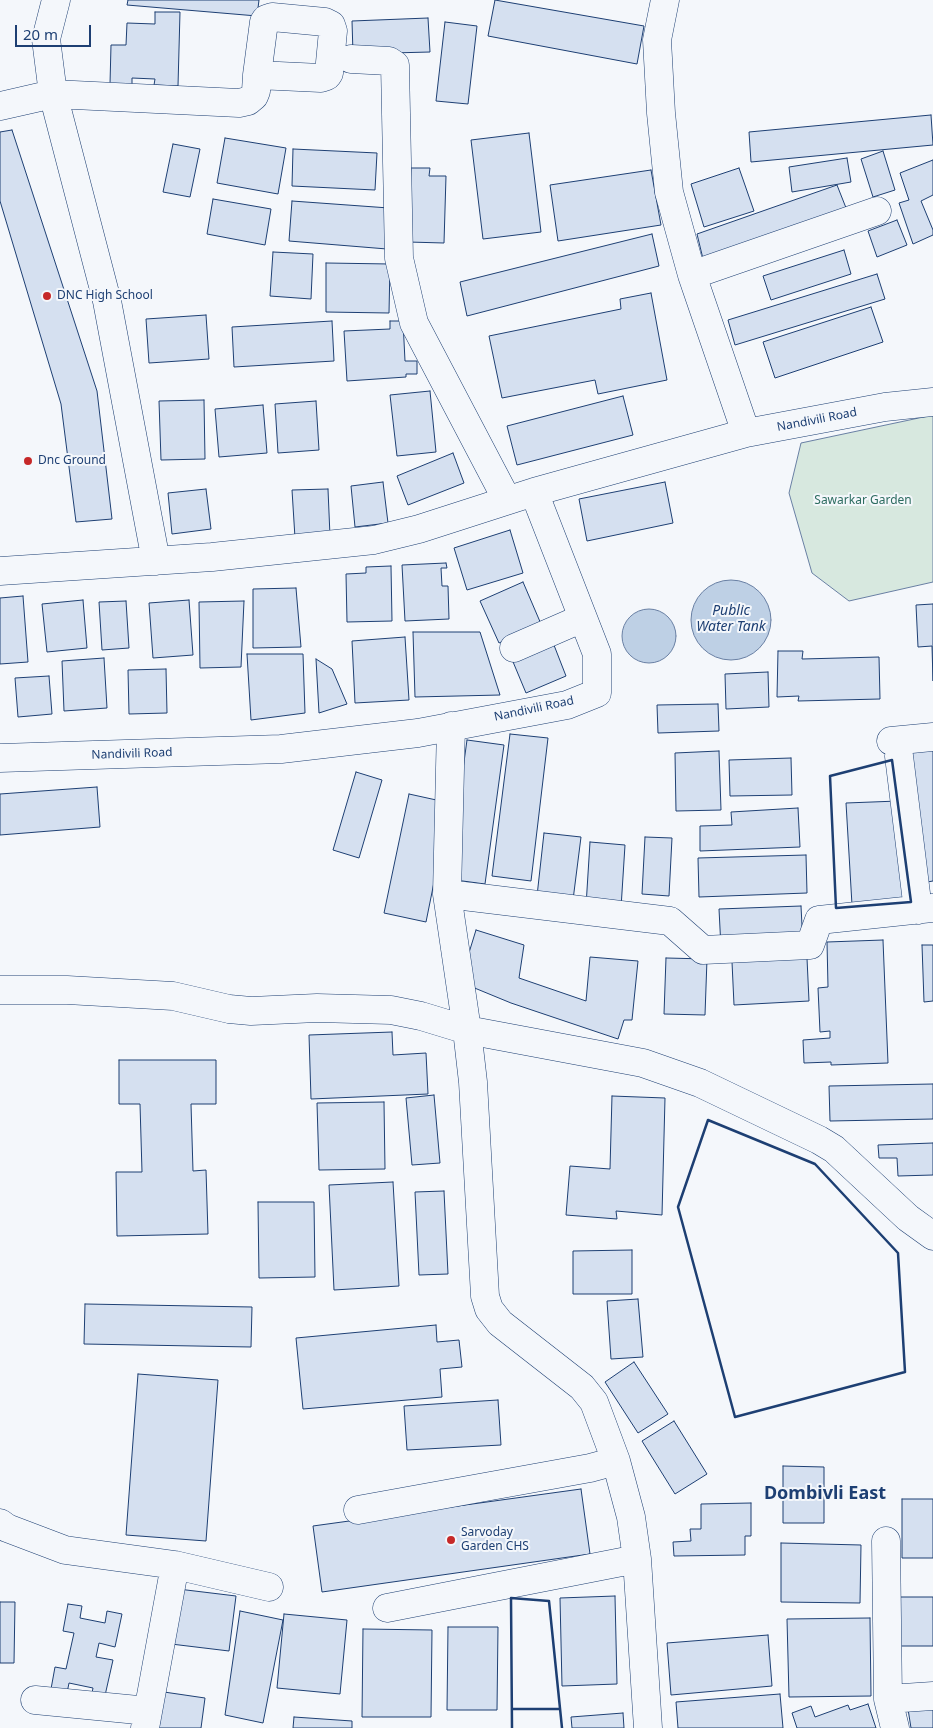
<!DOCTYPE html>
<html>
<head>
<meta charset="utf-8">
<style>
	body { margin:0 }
	#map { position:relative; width:933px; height:1728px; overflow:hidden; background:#f4f7fb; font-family:"Noto Sans",sans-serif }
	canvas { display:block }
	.scale { position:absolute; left:15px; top:25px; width:76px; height:22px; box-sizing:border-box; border:2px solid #1d3f73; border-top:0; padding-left:6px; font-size:15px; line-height:18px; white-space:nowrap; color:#1d3f73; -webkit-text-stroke:4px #f4f7fb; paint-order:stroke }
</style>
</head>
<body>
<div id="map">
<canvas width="933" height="1728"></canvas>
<div class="scale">20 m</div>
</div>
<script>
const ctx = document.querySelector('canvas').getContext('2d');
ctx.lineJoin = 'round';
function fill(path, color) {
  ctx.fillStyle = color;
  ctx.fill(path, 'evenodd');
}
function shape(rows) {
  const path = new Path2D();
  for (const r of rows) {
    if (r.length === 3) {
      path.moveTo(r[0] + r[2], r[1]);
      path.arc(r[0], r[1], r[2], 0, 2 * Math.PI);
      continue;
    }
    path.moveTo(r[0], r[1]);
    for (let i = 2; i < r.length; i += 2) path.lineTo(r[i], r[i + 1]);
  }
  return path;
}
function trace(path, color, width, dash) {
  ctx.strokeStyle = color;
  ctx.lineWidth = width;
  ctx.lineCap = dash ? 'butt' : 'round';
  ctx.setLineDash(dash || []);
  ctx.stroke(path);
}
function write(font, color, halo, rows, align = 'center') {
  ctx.font = font + ' "Noto Sans",sans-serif';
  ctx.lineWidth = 4;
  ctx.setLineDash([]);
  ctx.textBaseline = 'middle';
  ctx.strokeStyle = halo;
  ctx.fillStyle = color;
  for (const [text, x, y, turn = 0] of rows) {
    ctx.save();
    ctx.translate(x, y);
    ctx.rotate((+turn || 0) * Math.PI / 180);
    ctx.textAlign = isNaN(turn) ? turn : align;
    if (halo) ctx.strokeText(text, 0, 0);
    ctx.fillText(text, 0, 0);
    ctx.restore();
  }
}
const green = shape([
	[933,415,933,582,849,601,812,573,789,493,801,443,933,415]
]);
const water = shape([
	[731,620,40],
	[649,636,27]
]);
const building = shape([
	[128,0,259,0,257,16,127,5,128,0],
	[495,0,644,26,637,64,488,36,495,0],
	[155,12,180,12,178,86,154,85,155,79,132,78,132,85,110,84,111,45,126,45,127,23,155,24,155,12],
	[428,18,430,52,353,54,352,21,428,18],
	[445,22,477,26,468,104,436,101,445,22],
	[931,115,933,145,751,162,749,132,931,115],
	[12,130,97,391,112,519,76,522,61,404,0,201,0,132,12,130],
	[529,133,541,232,483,239,471,140,529,133],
	[225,138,286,148,278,194,217,183,225,138],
	[173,144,200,149,190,197,163,192,173,144],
	[293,149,377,153,375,190,292,186,293,149],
	[883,151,895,190,873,197,861,159,883,151],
	[847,158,851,182,792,192,789,167,847,158],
	[933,160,933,195,921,201,933,230,933,235,913,244,899,203,909,200,900,173,933,160],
	[411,168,430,168,429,176,446,176,444,243,408,242,411,168],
	[739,168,754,211,704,227,691,184,739,168],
	[651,170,661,225,558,241,550,185,651,170],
	[837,185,850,218,705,267,697,234,837,185],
	[213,199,271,209,265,245,207,234,213,199],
	[292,201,389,208,387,249,289,241,292,201],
	[897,220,907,245,877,257,868,231,897,220],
	[652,234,659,266,467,316,460,282,652,234],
	[844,250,851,274,771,300,763,276,844,250],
	[273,252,313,254,311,299,270,296,273,252],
	[326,263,390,264,389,313,326,312,326,263],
	[877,274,885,299,735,345,728,320,877,274],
	[651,293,667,380,598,394,595,380,502,398,489,336,621,309,620,299,651,293],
	[871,307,883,342,775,378,763,342,871,307],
	[206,315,209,359,149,363,146,319,206,315],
	[332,321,334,361,234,367,232,327,332,321],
	[390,321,403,321,405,361,417,361,417,374,406,374,406,377,347,381,344,331,390,329,390,321],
	[430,391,436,452,397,456,390,395,430,391],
	[623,396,633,435,517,465,507,426,623,396],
	[204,400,205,459,161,460,159,401,204,400],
	[316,401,319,450,278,453,275,404,316,401],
	[263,405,267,453,219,457,215,409,263,405],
	[453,453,464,483,408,505,397,476,453,453],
	[383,482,388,523,355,527,351,486,383,482],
	[665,482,673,523,587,541,579,499,665,482],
	[206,489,211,529,172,534,168,493,206,489],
	[328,489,330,536,295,538,292,490,328,489],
	[510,530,523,573,467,590,454,548,510,530],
	[446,563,447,568,441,568,442,586,448,586,449,619,405,621,402,565,446,563],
	[391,566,392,621,347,622,346,574,366,573,366,567,391,566],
	[523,582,541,624,499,643,480,601,523,582],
	[296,588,301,647,253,648,253,589,296,588],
	[23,596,28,662,0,664,0,598,23,596],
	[83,600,87,648,47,652,42,604,83,600],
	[189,600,193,655,153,658,149,603,189,600],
	[126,601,129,648,102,650,99,602,126,601],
	[244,601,241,667,200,668,199,602,244,601],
	[933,604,933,681,932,646,918,647,916,605,933,604],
	[413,632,480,632,500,695,415,697,413,632],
	[405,637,409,700,355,703,352,641,405,637],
	[552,640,566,676,526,693,511,657,552,640],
	[778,651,803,651,802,659,879,657,880,699,798,701,799,696,777,697,778,651],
	[247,654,303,654,305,713,251,720,247,654],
	[104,658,107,708,64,711,62,661,104,658],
	[316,659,332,669,347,704,319,713,316,659],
	[166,669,167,713,129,714,128,670,166,669],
	[768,672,769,707,726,709,725,674,768,672],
	[49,676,52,714,18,717,15,678,49,676],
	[718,704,719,731,658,733,657,705,718,704],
	[510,734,548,738,531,881,492,876,510,734],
	[467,740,504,745,485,884,448,879,467,740],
	[933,744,933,881,921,883,906,747,933,744],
	[719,751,721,810,676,811,675,753,719,751],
	[791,758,792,795,730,796,729,760,791,758],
	[356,772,382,780,359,858,333,850,356,772],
	[97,787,100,827,0,835,0,794,97,787],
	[409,794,450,803,426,922,384,913,409,794],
	[898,801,903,902,852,905,846,803,898,801],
	[798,808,800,847,700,851,700,826,732,825,731,812,798,808],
	[544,833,581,837,573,900,537,896,544,833],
	[645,837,672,838,669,896,642,894,645,837],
	[590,842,625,845,621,908,586,906,590,842],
	[806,855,807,893,699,897,698,858,806,855],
	[801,906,803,945,721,948,719,909,801,906],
	[476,930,524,945,519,978,586,1001,590,957,638,961,632,1020,624,1020,618,1039,511,1003,460,982,476,930],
	[883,940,888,1063,831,1065,831,1062,804,1063,803,1040,830,1038,830,1031,820,1032,818,988,828,987,827,942,883,940],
	[922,945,933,945,933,1001,924,1002,922,945],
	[666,958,707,959,705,1015,664,1014,666,958],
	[807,958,809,1001,734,1005,732,962,807,958],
	[392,1032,393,1055,426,1053,428,1094,311,1099,309,1035,392,1032],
	[119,1060,216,1060,216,1104,191,1104,193,1171,206,1170,208,1234,117,1236,116,1172,142,1172,140,1104,119,1104,119,1060],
	[933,1084,933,1119,830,1121,829,1086,933,1084],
	[434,1095,440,1163,412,1165,406,1098,434,1095],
	[612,1096,665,1098,662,1215,616,1211,617,1219,566,1215,570,1166,610,1169,612,1096],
	[384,1102,385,1169,319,1170,317,1103,384,1102],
	[933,1143,933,1175,898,1176,897,1158,879,1158,878,1145,933,1143],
	[393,1182,399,1286,334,1290,329,1185,393,1182],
	[444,1191,448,1274,419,1275,415,1192,444,1191],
	[258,1202,314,1202,315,1277,259,1278,258,1202],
	[632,1250,632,1294,573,1294,573,1251,632,1250],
	[638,1299,643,1357,611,1359,607,1301,638,1299],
	[85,1304,252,1307,251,1347,84,1344,85,1304],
	[436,1325,437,1342,459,1340,462,1367,440,1369,442,1397,303,1409,296,1338,436,1325],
	[634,1362,668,1414,638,1433,605,1382,634,1362],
	[138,1374,218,1380,206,1541,126,1535,138,1374],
	[498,1400,501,1445,407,1450,404,1406,498,1400],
	[674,1421,707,1474,675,1494,642,1441,674,1421],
	[783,1466,824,1467,824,1523,783,1523,783,1466],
	[581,1489,590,1554,322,1592,313,1526,581,1489],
	[902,1499,933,1499,933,1558,902,1558,902,1499],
	[751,1503,751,1536,745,1536,745,1555,674,1556,673,1542,691,1541,690,1529,701,1529,701,1504,751,1503],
	[781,1543,861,1545,860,1603,781,1602,781,1543],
	[178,1589,236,1596,229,1651,171,1644,178,1589],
	[615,1596,617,1684,562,1686,560,1598,615,1596],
	[897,1597,933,1597,933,1646,897,1646,897,1597],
	[0,1602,15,1602,14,1663,0,1663,0,1602],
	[68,1604,82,1606,80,1618,105,1623,107,1611,122,1614,115,1647,99,1643,96,1657,113,1660,104,1700,91,1698,93,1688,69,1683,67,1693,51,1689,55,1667,66,1669,74,1633,63,1631,68,1604],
	[240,1611,283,1620,263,1723,225,1715,240,1611],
	[284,1614,347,1620,340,1694,277,1688,284,1614],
	[870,1618,871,1696,789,1697,787,1619,870,1618],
	[448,1627,498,1627,497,1710,447,1710,448,1627],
	[363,1629,432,1630,431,1717,362,1717,363,1629],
	[768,1635,772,1686,671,1695,667,1643,768,1635],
	[164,1692,205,1698,201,1728,159,1728,164,1692],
	[780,1694,783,1728,678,1728,676,1702,780,1694],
	[868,1704,876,1728,797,1728,792,1713,811,1706,815,1717,848,1705,850,1710,868,1704],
	[933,1705,933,1728,911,1728,908,1709,933,1705],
	[623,1713,624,1728,572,1728,571,1717,623,1713],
	[294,1717,352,1721,352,1728,293,1728,294,1717]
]);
const minor = shape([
	[56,0,46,39,53,94,239,103,248,101,254,96,256,91,257,75,264,22,266,19,272,17,325,22,331,25,333,31,329,73,327,76,321,78,257,75],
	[665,0,657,40,661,113,669,192,692,275,746,433],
	[351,59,389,61,395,65,399,258,414,323,507,500],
	[0,106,53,94,107,301,156,561],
	[692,275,877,211],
	[0,571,212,557,374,540,419,529,534,492,746,433,885,407,933,402],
	[514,648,583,618],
	[451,726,447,894,670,921,703,950,810,945,819,920,933,908],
	[891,741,933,737],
	[899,756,918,910],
	[0,758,281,749,418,733,567,705,597,693,597,654,534,492],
	[447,894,467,1030,473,1082,485,1296,489,1309,500,1323,582,1387,594,1402,616,1461,631,1517,637,1559,648,1728],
	[0,990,67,990,173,996,229,1009,251,1011,317,1008,391,1010,421,1016,467,1030,643,1063,700,1083,819,1140,834,1149,908,1218,933,1236],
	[358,1510,590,1468,616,1461],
	[0,1523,7,1528,65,1550,175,1565,269,1587],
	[886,1541,888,1699],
	[387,1608,637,1559],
	[35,1700,148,1711],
	[145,1728,175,1565],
	[895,1728,888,1699,933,1696]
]);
const wall = shape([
	[892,760,911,902,836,908,830,776,892,760],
	[708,1120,815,1164,898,1253,905,1372,735,1417,678,1207,708,1120],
	[512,1709,560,1709],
	[512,1728,511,1598,549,1601,562,1728]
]);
const markers = [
	[47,296,5,"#c62828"],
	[28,461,5,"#c62828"],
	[451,1540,5,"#c62828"]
];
const poiNames = [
	["DNC High School",57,296],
	["Dnc Ground",38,461],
	["Sarvoday",461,1533],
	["Garden CHS",461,1547]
];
const streetNames = [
	["Nandivili Road",817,420,-11],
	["Nandivili Road",534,709,-12],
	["Nandivili Road",132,754,-2]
];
const parkNames = [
	["Sawarkar Garden",863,501]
];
const waterNames = [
	["Public",731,611],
	["Water Tank",731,627]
];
const districtNames = [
	["Dombivli East",825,1494]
];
fill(green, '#d7e8df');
trace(green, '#687fa3', 1);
fill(water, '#bed0e5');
trace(water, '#687fa3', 1);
fill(building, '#d5e0f0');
trace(building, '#1d3f73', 1);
trace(minor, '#1d3f73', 29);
trace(minor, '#f4f7fb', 28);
trace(wall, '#1d3f73', 2.5);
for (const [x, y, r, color] of markers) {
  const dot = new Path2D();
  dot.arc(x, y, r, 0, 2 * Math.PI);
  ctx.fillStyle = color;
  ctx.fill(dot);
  trace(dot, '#f4f7fb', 2);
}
write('12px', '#1d3f73', '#f4f7fb', poiNames, 'left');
write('12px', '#1d3f73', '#f4f7fb', streetNames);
write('12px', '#2c6c60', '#f4f7fb', parkNames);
write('italic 14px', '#1d3f73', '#f4f7fb', waterNames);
write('bold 18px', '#1d3f73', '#f4f7fb', districtNames);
</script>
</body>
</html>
